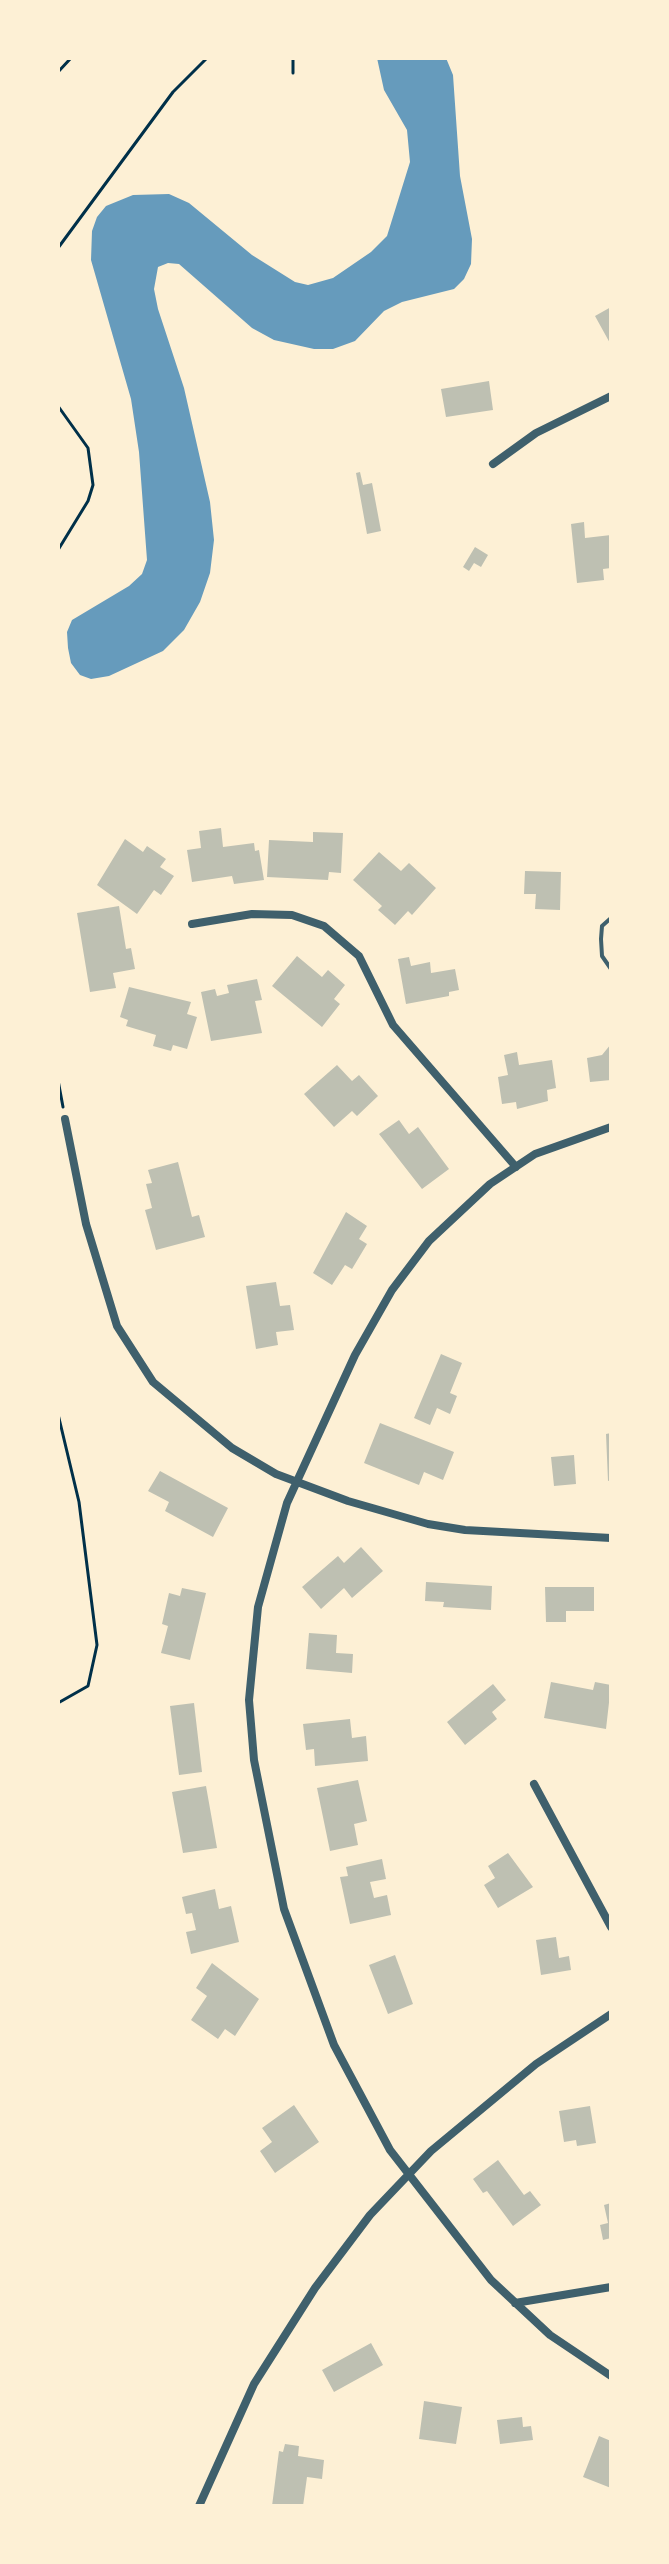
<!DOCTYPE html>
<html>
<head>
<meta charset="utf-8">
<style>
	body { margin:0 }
	#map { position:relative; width:669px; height:2564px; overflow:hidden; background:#fdf0d5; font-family:"Work Sans",sans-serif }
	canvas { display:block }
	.frame { position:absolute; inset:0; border:60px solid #fdf0d5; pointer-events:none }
</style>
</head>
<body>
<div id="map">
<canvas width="669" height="2564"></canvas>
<div class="frame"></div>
</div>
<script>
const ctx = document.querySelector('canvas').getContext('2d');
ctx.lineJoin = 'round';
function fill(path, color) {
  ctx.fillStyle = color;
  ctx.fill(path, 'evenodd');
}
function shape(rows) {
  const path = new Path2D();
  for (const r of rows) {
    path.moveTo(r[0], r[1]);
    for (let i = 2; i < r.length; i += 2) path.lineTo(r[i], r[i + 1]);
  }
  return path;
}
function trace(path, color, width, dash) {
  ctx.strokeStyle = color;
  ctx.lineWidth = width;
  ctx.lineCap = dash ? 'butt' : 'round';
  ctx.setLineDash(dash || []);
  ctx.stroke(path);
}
const water = shape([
	[377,58,446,58,453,75,460,176,472,239,471,264,464,279,454,289,402,302,384,311,355,341,333,349,314,349,274,340,252,328,179,264,168,263,158,267,154,289,158,309,184,388,210,502,214,540,210,573,200,602,184,630,163,651,109,676,91,679,80,675,71,663,68,648,67,632,72,620,129,586,142,574,147,560,139,452,131,399,91,260,92,231,97,217,106,206,133,195,169,194,189,203,252,255,295,282,308,285,333,278,371,252,387,236,410,162,407,130,384,90]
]);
const building = shape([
	[611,307,611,345,595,316],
	[489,381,493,410,446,417,441,389],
	[360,472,363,485,372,483,381,531,367,534,356,473],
	[584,522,585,538,611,535,611,568,603,569,604,580,577,583,571,524],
	[475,547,488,555,481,567,474,563,469,571,463,567],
	[221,828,223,847,254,843,255,851,259,850,264,880,234,884,232,876,192,882,187,850,201,848,199,831],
	[313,832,343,833,341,873,329,872,328,880,267,877,269,840,313,842],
	[125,839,143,852,147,846,166,859,160,867,174,876,161,895,154,890,137,914,97,885],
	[379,852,401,871,409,863,436,888,412,915,408,911,395,925,378,910,382,906,353,880],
	[525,871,561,872,560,910,535,909,536,894,524,894],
	[119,906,126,949,131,948,135,969,113,973,116,988,90,992,77,913],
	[297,956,322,977,328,970,345,985,334,999,340,1004,322,1027,272,986],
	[409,957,411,966,430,962,431,973,455,969,459,990,449,992,449,996,406,1004,398,959],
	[257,979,262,1000,255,1001,262,1033,211,1041,201,992,215,989,217,996,229,993,227,985],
	[129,987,191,1002,187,1014,197,1017,187,1049,173,1045,171,1051,153,1046,156,1035,126,1026,128,1020,120,1017],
	[611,1044,611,1080,590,1082,587,1058,602,1055],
	[517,1052,519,1065,552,1060,556,1088,547,1090,548,1101,517,1109,516,1102,502,1104,498,1077,508,1075,504,1055],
	[337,1065,352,1081,359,1075,378,1096,357,1116,352,1111,334,1127,304,1094],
	[399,1120,409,1134,418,1127,449,1169,422,1189,379,1134],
	[178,1162,192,1217,199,1215,205,1237,156,1250,145,1210,152,1208,146,1184,152,1183,148,1170],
	[346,1212,367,1226,359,1239,367,1244,352,1269,345,1265,332,1285,313,1273],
	[276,1282,280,1306,290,1305,294,1330,276,1332,278,1345,256,1349,246,1286],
	[441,1354,462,1363,450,1393,457,1396,450,1414,437,1408,430,1425,414,1418],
	[380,1423,454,1452,443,1480,424,1472,419,1485,364,1463],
	[611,1433,611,1480,608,1481,606,1434],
	[574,1455,576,1484,554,1486,551,1457],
	[160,1471,228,1508,213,1537,165,1511,169,1502,148,1491],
	[361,1547,383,1571,352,1598,344,1588,321,1609,302,1587,338,1556,344,1563],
	[426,1582,492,1586,491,1610,443,1607,444,1602,425,1601],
	[545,1587,594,1587,594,1611,566,1611,566,1622,546,1622],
	[182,1588,206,1593,190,1660,161,1653,168,1626,162,1624,169,1593,180,1596],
	[309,1633,337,1635,336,1653,353,1654,352,1673,306,1669],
	[551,1682,593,1690,595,1682,611,1685,606,1729,544,1718],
	[493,1684,506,1700,492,1712,497,1719,465,1745,447,1722],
	[194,1703,202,1772,179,1775,170,1706],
	[350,1719,352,1738,366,1736,368,1761,315,1766,314,1749,306,1750,303,1724],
	[358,1780,367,1821,354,1824,358,1845,330,1851,317,1788],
	[206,1786,217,1848,183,1853,172,1792],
	[508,1853,533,1887,498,1908,484,1885,495,1878,488,1866],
	[382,1859,386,1879,370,1882,374,1898,387,1895,391,1915,350,1924,340,1877,348,1876,346,1867],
	[215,1889,219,1909,231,1906,239,1942,191,1954,186,1932,196,1930,192,1913,186,1914,182,1897],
	[556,1937,559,1958,569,1956,571,1970,541,1975,536,1940],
	[395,1955,413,2004,388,2014,369,1965],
	[212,1963,259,1999,235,2036,225,2029,218,2039,191,2020,207,1996,196,1988],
	[294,2105,319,2142,275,2173,260,2151,272,2142,262,2128],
	[590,2106,596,2143,577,2146,576,2140,564,2142,559,2111],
	[498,2160,524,2195,530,2191,541,2205,513,2226,487,2191,483,2193,473,2179],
	[611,2203,611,2238,603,2240,600,2225,608,2223,604,2205],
	[371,2343,383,2365,334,2392,322,2370],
	[424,2401,462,2407,456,2444,419,2439],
	[522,2417,523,2427,531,2426,533,2440,500,2444,497,2420],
	[599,2436,611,2441,611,2488,583,2477],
	[285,2444,299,2446,298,2456,324,2460,322,2479,307,2477,303,2506,272,2506,279,2451,283,2452]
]);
const path = shape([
	[293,58,293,73],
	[58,72,71,58],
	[58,248,173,92,207,58],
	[58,406,88,448,93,485,88,501,58,550],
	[58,999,58,1049],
	[58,1080,63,1107],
	[58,1414,79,1502,97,1645,88,1686,58,1703]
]);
const service = shape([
	[611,918,602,926,601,939,602,956,611,969]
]);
const minor = shape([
	[493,464,536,433,611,396],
	[192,924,252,914,292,915,324,926,359,956,393,1025,516,1167],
	[65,1119,86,1224,117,1326,153,1382,232,1448,276,1474,348,1501,428,1524,465,1530,611,1538],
	[611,1127,535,1154,490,1184,429,1241,392,1290,355,1355,287,1503,258,1607,249,1700,254,1760,284,1909,334,2045,390,2150,491,2280,550,2335,611,2376],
	[534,1784,611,1927],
	[515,2303,611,2287],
	[199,2506,254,2384,315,2288,370,2215,431,2151,536,2064,611,2014]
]);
fill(water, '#669bbc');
fill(building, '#bec0b2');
trace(path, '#003049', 3);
trace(service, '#3f606c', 4);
trace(minor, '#3f606c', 8);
</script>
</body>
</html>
